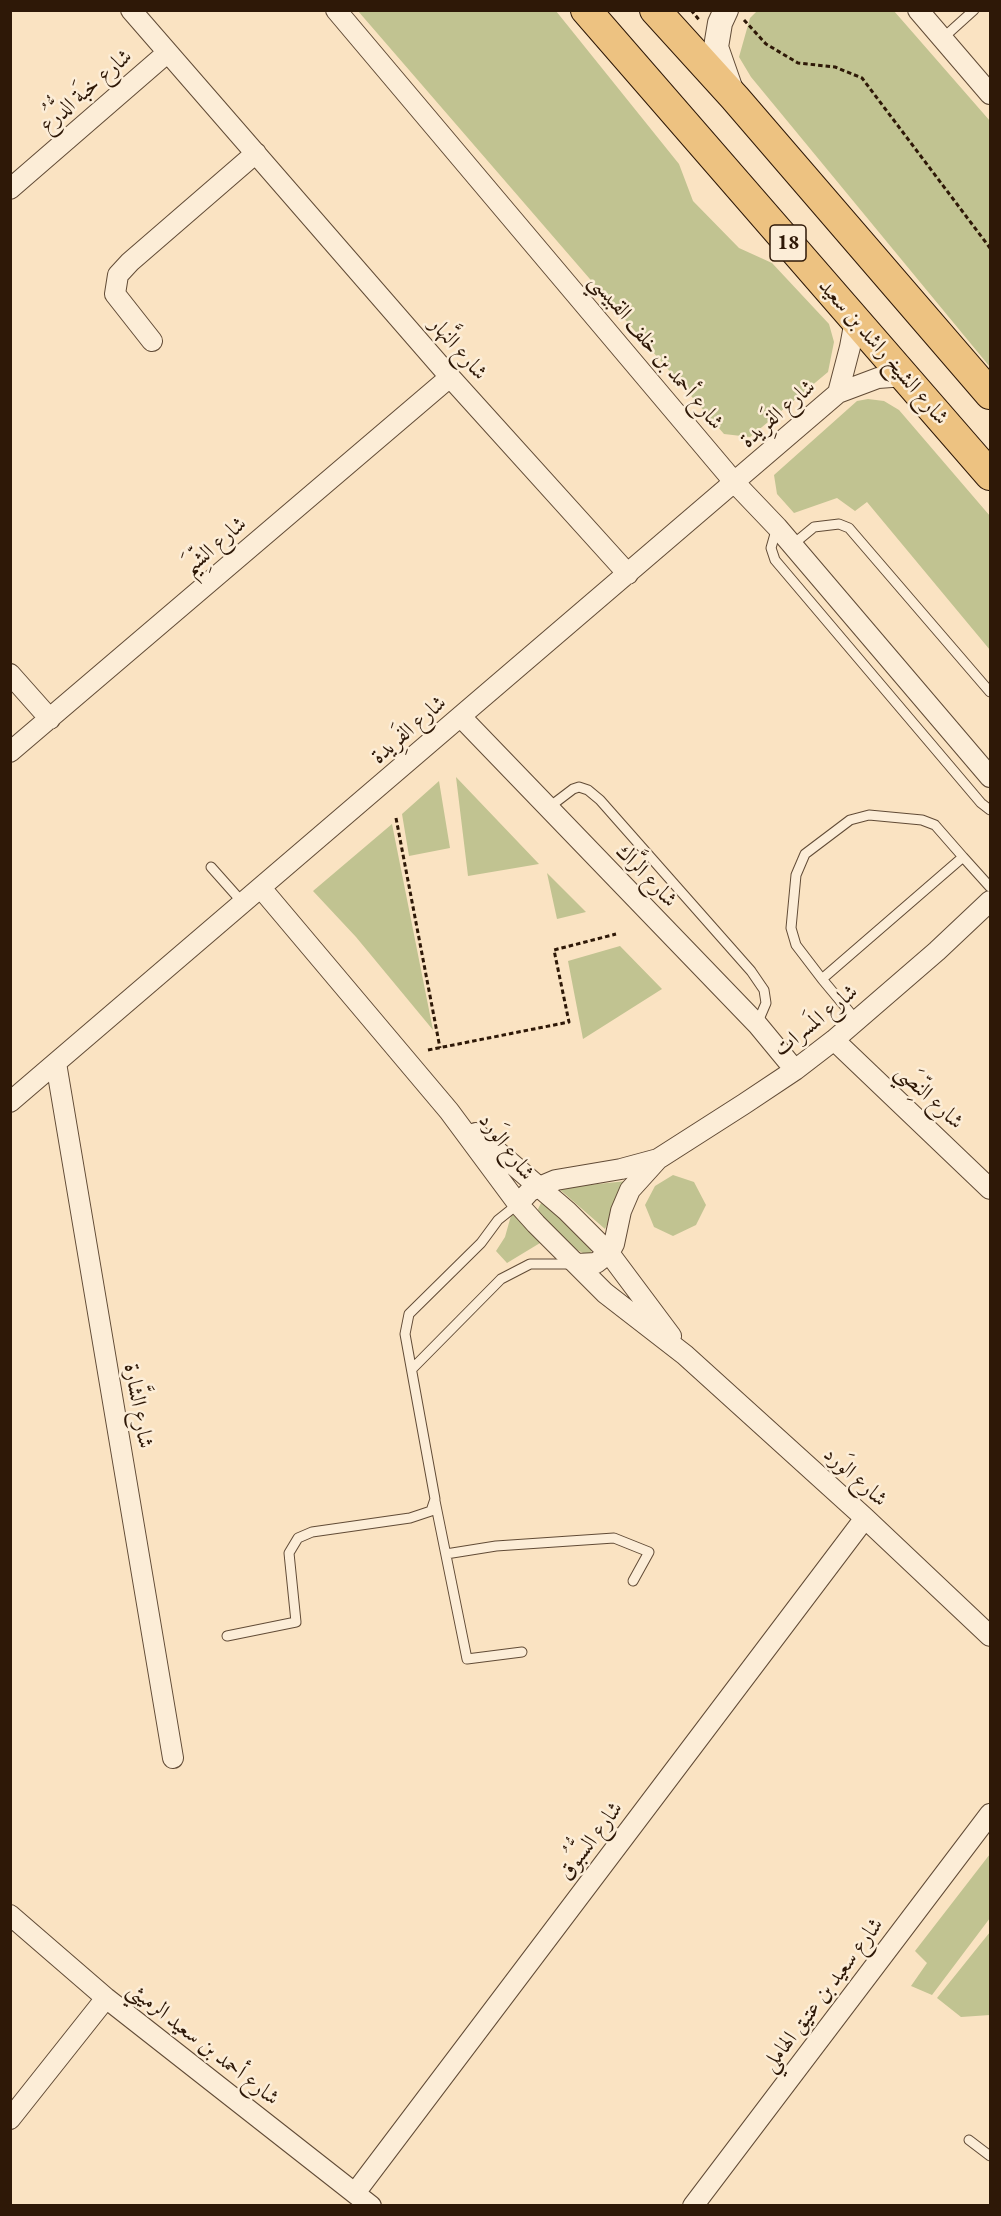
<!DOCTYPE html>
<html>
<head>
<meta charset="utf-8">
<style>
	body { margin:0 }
	#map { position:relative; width:1001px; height:2216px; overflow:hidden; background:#fae3c2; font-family:"EB Garamond",serif }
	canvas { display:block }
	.frame { position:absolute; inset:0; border:12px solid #2e1807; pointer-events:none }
</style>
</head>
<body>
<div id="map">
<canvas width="1001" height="2216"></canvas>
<div class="frame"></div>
</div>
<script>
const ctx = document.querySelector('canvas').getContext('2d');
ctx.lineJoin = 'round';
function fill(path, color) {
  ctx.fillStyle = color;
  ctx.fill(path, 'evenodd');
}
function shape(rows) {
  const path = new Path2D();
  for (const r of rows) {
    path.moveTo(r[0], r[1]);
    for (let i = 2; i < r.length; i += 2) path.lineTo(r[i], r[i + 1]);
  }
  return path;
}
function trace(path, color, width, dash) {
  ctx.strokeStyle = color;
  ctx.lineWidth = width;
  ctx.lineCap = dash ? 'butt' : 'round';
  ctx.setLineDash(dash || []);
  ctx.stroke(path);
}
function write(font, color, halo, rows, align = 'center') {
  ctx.font = font + ' "EB Garamond",Amiri,serif';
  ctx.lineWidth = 5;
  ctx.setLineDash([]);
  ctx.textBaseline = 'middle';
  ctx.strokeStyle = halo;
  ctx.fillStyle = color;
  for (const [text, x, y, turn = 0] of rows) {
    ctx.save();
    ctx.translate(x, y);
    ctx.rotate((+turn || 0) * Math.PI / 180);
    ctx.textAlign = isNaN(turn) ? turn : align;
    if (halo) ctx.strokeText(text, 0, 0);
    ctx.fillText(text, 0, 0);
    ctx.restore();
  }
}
const green = shape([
	[358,11,556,11,679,164,693,201,739,248,772,263,829,324,834,342,828,372,750,437,724,434],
	[757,11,894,11,990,121,990,367,751,77,739,57,750,18],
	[868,399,884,401,899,410,990,516,990,650,867,502,855,511,837,498,794,513,777,494,774,475,857,401],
	[456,777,539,864,468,876],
	[439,781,450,848,409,856,402,814],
	[392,824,433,1030,356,937,313,891],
	[547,873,586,912,557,919],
	[620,946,662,989,583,1039,568,961],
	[673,1175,694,1182,706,1205,696,1225,673,1236,654,1227,645,1205,655,1186],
	[627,1181,605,1229,558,1188],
	[546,1201,594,1248,590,1253,585,1254,573,1248,540,1216,538,1209,541,1203],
	[512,1212,540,1243,507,1263,496,1251,505,1237],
	[990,1854,990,1918,932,1995,911,1986,927,1963,915,1951],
	[990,1932,990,2015,961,2017,937,1998]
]);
const path = shape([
	[691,10,700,21],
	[744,20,766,44,798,63,835,67,862,78,990,248],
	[396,818,440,1048],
	[428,1050,569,1022,554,950,616,934]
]);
const service = shape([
	[943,38,974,10],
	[777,527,771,548,775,560,981,803,990,810],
	[791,546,814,527,839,524,849,528,990,692],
	[548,808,573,789,579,787,588,790,600,800,751,971,764,990,766,1003,757,1024],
	[211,867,243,903],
	[822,979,796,945,791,928,796,875,805,854,850,820,869,815,922,820,935,825,963,857],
	[857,1021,822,979,963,857,990,887],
	[412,1369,501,1279,530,1264,572,1264],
	[435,1501,467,1659,522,1652],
	[446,1554,496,1546,614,1538,649,1552,633,1581],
	[227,1636,296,1622,289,1553,298,1538,312,1532,410,1518,431,1511,435,1499,405,1334,409,1314,481,1243,498,1220,518,1204],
	[969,2140,990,2156]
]);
const minor = shape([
	[131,10,450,377,628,574],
	[336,10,735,483,777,527,990,777],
	[918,10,990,94],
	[10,189,167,53],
	[152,341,115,294,118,275,130,262,256,153],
	[838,393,850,347,855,320],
	[10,674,50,719],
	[461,717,757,1024,795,1070],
	[10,752,450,377],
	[261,888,449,1111,518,1204,536,1224,605,1293,685,1355,865,1518,990,1636],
	[834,1040,990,1189],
	[56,1063,173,1758],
	[10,1102,838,393,878,378,905,376],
	[476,1133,567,1211,609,1253,671,1336],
	[518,1204,530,1191,556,1180,621,1169,658,1159,744,1104,795,1070,834,1040,937,951,990,901],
	[577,1264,596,1263,609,1253,614,1244,621,1211,630,1190,658,1159],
	[10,1915,106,1998,371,2206],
	[10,2119,106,1998],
	[355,2193,865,1518],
	[693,2206,990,1814]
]);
const tertiary = shape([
	[726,10,720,23,716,47,731,90]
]);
const primary = shape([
	[586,10,990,475],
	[655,10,735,98,990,394]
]);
const shields = [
	[788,243,36]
];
const shieldNames = [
	["18",788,243]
];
const streetNames = [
	["شارع خبَة الدُّرُع",86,91,-41],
	["شارع النَّهار",458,349,49],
	["شارع أحمد بن خلف القبيسي",656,352,50],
	["شارع الشيخ راشد بن سعيد",883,352,49],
	["شارع الفَرِيدة",778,414,-41],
	["شارع الشِّيَم",215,546,-41],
	["شارع الفَرِيدة",409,730,-41],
	["شارع الرَّاك",646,876,46],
	["شارع المَسرات",816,1021,-39],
	["شارع النِّصَي",929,1097,43],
	["شارع الوَرد",506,1147,53],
	["شارع الشَّارة",138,1406,80],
	["شارع الوَرد",855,1477,42],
	["شارع السُّبُوق",591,1841,-53],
	["شارع سعيد بن عتيق الهاملي",823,1995,-53],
	["شارع أحمد بن سعيد الرميثي",203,2044,38]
];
fill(green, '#c1c391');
trace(service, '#614b36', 11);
trace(minor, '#614b36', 22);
trace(tertiary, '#614b36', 26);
trace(primary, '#2e1807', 32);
trace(path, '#2e1807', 3, [4.5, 3]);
trace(service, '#fcedd7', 9);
trace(minor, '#fcedd7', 20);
trace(tertiary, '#fcedd7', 24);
trace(primary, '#edc281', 30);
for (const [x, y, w] of shields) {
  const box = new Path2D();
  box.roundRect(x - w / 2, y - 18, w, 36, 4.5);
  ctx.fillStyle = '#fcedd7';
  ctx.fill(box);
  trace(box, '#2e1807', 1.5);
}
write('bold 21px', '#2e1807', null, shieldNames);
write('22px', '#2e1807', '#fcedd7', streetNames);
</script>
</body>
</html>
